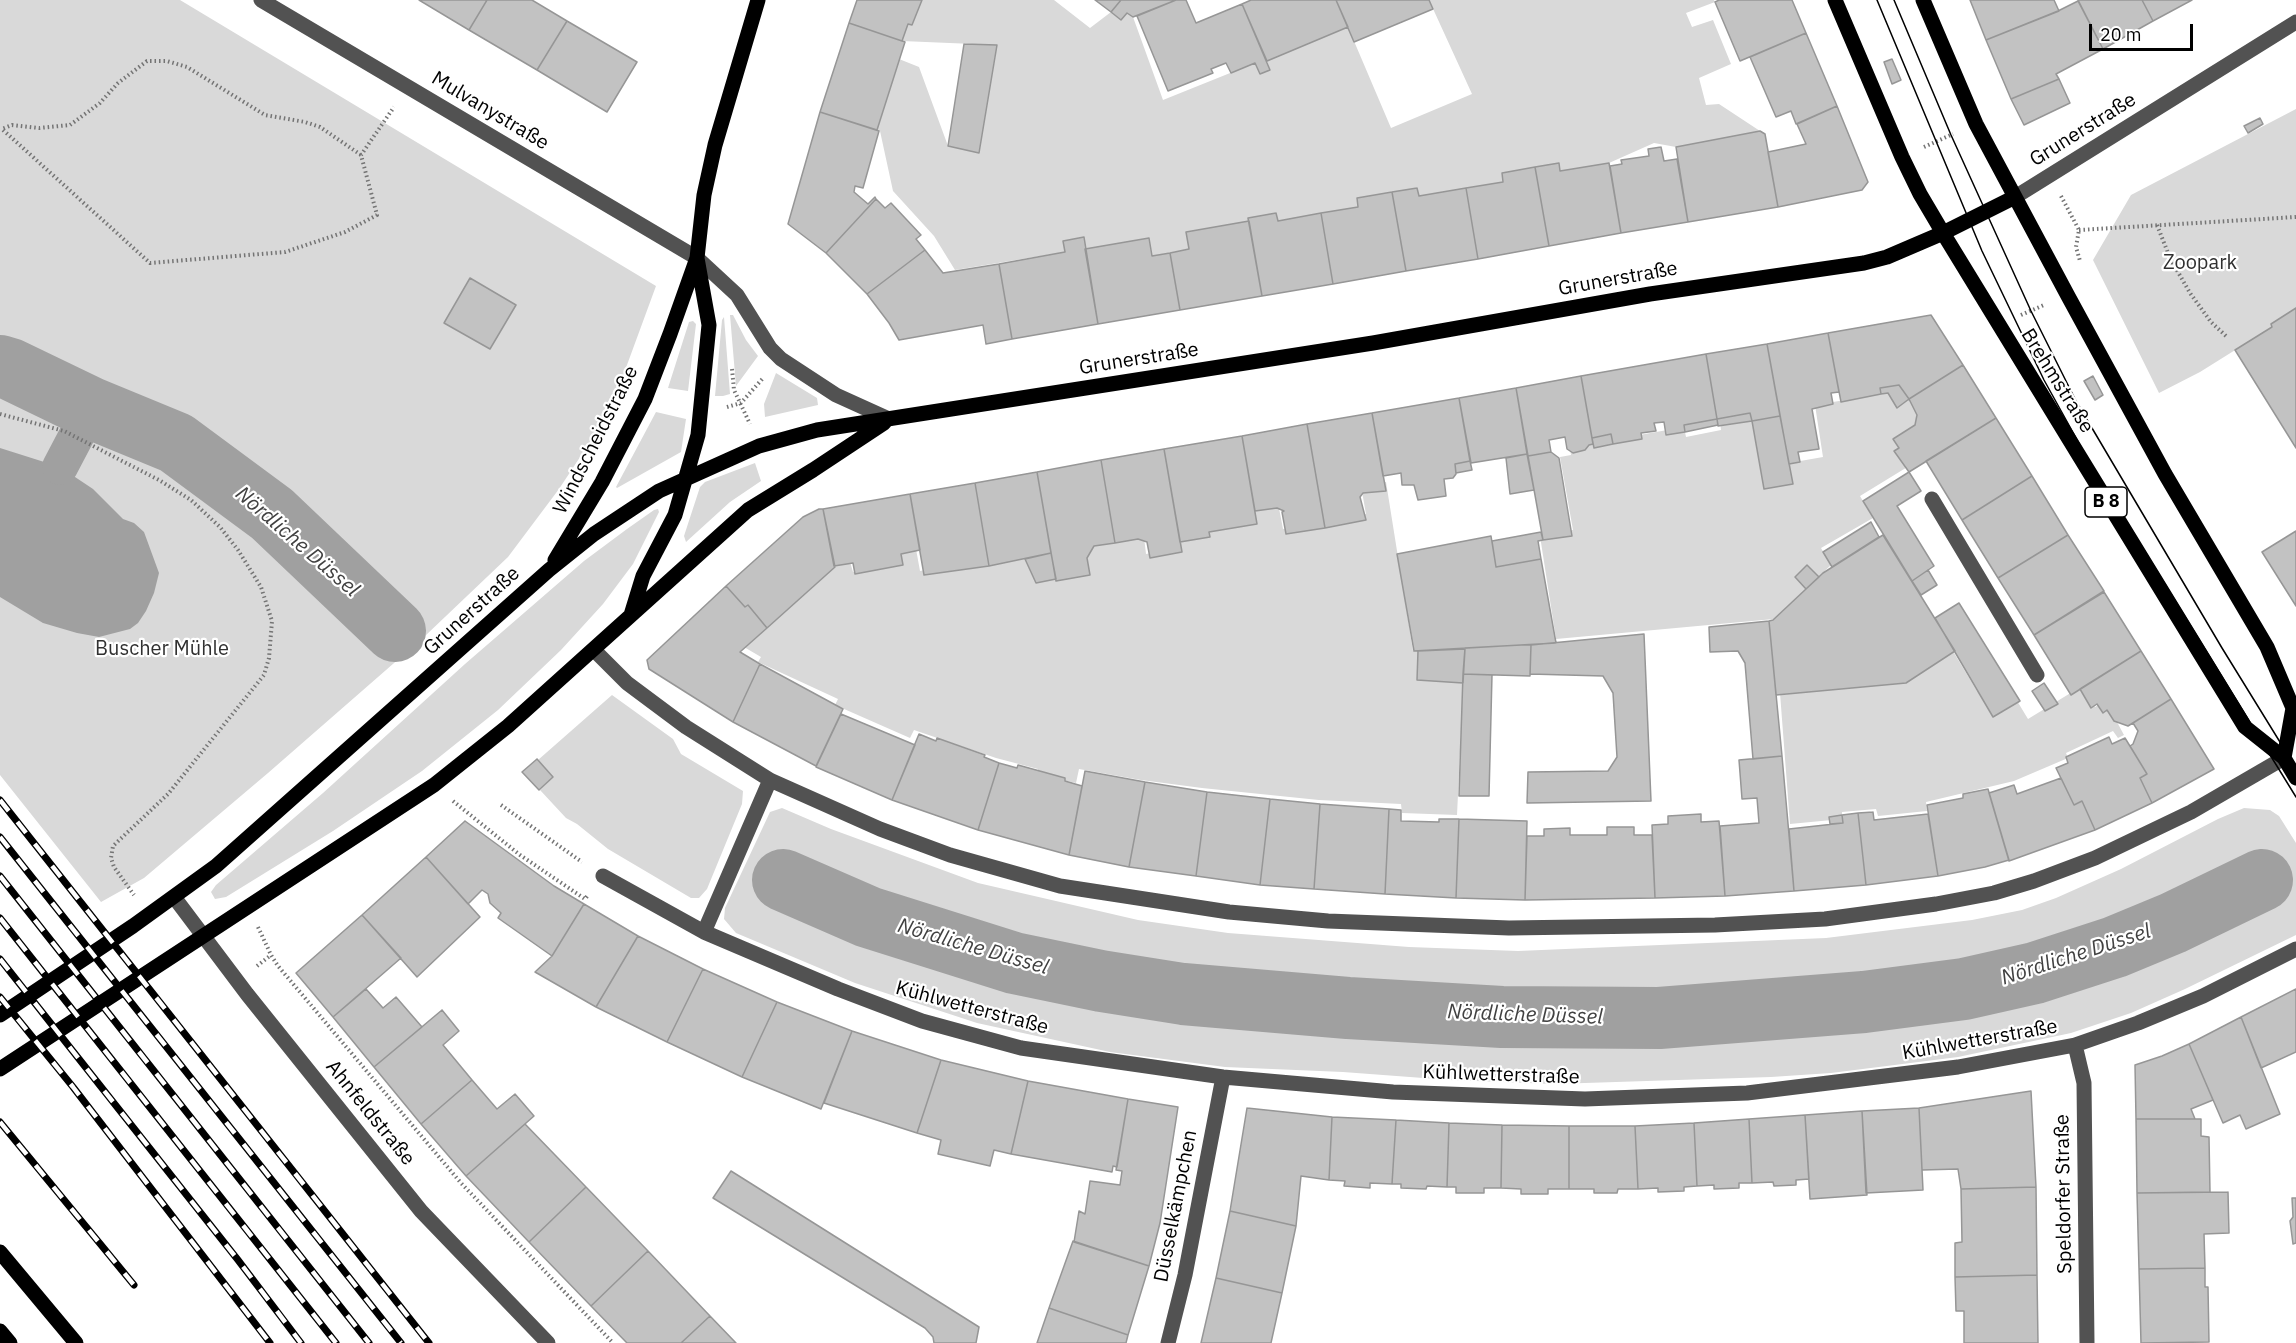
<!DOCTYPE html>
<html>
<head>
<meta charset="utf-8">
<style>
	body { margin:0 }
	#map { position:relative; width:2296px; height:1343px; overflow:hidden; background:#fff; font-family:"IBM Plex Sans",sans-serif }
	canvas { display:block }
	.scale { position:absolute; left:2089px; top:24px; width:104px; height:27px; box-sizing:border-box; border:3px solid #000; border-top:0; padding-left:8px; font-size:18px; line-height:21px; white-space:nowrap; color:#000; -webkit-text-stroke:4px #fff; paint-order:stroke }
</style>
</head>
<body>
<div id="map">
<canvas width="2296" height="1343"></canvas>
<div class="scale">20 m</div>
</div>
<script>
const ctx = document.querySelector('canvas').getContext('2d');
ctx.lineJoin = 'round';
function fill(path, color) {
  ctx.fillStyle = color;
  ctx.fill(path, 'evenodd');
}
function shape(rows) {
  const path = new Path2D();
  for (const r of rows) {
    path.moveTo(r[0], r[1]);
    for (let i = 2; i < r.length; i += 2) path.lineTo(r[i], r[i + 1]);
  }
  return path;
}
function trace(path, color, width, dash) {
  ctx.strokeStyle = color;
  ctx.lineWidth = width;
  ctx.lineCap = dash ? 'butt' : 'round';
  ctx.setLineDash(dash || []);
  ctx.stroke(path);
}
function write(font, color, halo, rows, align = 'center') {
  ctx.font = font + ' "IBM Plex Sans",sans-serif';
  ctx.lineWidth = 4.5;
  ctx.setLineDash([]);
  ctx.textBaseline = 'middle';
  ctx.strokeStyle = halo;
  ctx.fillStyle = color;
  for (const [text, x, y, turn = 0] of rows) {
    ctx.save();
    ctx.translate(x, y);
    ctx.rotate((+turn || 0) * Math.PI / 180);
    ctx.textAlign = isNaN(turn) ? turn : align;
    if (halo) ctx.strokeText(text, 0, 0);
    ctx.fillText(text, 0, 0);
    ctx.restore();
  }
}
const green = shape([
	[0,0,180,0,656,286,620,384,590,442,559,489,508,557,425,636,268,773,144,878,101,902,0,775],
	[922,0,1054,0,1090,28,1111,12,1121,20,1127,13,1133,17,1163,100,1255,63,1260,74,1270,70,1267,61,1348,27,1391,128,1472,94,1429,0,1714,0,1715,2,1686,13,1692,27,1713,20,1731,64,1699,78,1706,105,1719,104,1760,131,1676,147,1654,143,1609,163,1560,171,1559,163,1502,173,1503,182,1419,196,1417,188,1392,192,1358,207,1278,221,1276,213,1248,218,1249,221,1187,232,1189,249,1152,256,1149,238,1085,249,1083,237,1063,241,1065,252,955,270,934,236,893,191,880,131,877,130,899,59,919,67,948,146,979,152,997,45,902,41,908,24,912,25],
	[2296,109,2296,308,2271,324,2272,327,2200,372,2159,393,2093,260,2131,195],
	[730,315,733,315,746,340,758,356,736,386],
	[724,317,730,394,723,396,715,396,722,320],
	[693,321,696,324,688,391,668,388,689,322],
	[776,373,817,398,818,405,765,417,764,404],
	[1901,385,1921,417,1920,422,1898,447,1909,466,1860,496,1873,518,1821,548,1831,565,1774,619,1556,639,1540,536,1573,530,1560,457,1571,455,1569,443,1594,438,1595,443,1684,427,1686,437,1721,430,1720,422,1753,416,1792,480,1789,463,1823,457,1815,405,1845,400],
	[656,412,686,419,681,452,617,488,616,487],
	[755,463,761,481,730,502,686,542,684,536,700,487,705,482],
	[1386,482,1413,651,1465,647,1457,815,1402,813,1401,804,1319,800,1202,788,1141,780,1079,769,1076,783,1037,774,1038,769,996,758,914,730,910,738,835,705,838,699,758,662,761,657,744,647,829,566,850,562,853,572,901,564,899,552,916,549,920,571,1047,549,1051,571,1083,543,1144,537,1146,554,1180,548,1178,532,1253,508,1278,503,1283,529,1366,514,1361,486],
	[658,509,659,512,633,564,603,604,561,650,498,710,422,771,333,831,226,897,215,899,211,892,216,885,323,793,465,664,584,561,627,529,654,510],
	[1948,643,1977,691,2002,676,2028,719,2082,686,2095,707,2100,704,2105,712,2110,709,2124,735,2118,738,2113,731,2066,753,2068,758,2014,781,1926,802,1927,811,1878,816,1876,809,1842,812,1842,819,1790,824,1780,693],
	[612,695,673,739,681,754,743,791,742,804,707,889,699,898,691,898,608,849,577,824,566,818,540,790,553,777,538,760],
	[782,808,831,829,978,883,1138,920,1228,933,1409,947,1518,951,1826,938,1972,920,2022,910,2056,898,2121,869,2218,819,2244,808,2270,810,2279,816,2296,843,2296,935,2185,989,2131,1013,2071,1033,1958,1057,1831,1073,1771,1077,1554,1084,1450,1080,1343,1072,1225,1067,1110,1052,977,1023,855,983,736,933,724,919,725,908,770,812]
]);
const water = shape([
	[0,448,60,467,93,489,123,519,134,523,144,532,159,573,154,593,146,611,138,623,130,629,99,637,77,633,43,623,0,597]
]);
const canal = shape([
	[60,467,91,408]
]);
const river = shape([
	[0,366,10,369,91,408,176,443,272,514,395,631],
	[783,880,868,917,1014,963,1101,981,1183,994,1348,1008,1502,1017,1659,1018,1864,1002,1964,989,2035,973,2115,947,2173,923,2262,880]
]);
const building = shape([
	[419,0,487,0,469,30,419,0],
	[487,0,532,0,567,21,537,70,469,30,487,0],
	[857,0,922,0,912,25,908,24,902,41,849,23,857,0],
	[1095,0,1121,0,1111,12,1095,0],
	[1121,0,1176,0,1133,17,1127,13,1121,20,1111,12,1121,0],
	[1176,0,1186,0,1196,23,1242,4,1270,70,1260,74,1255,63,1231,73,1226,63,1211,69,1213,73,1168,91,1137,16,1176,0],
	[1251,0,1336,0,1348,27,1267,61,1242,4,1251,0],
	[1336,0,1429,0,1433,9,1354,42,1336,0],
	[1719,0,1792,0,1806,33,1740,61,1715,2,1719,0],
	[1970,0,2054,0,2059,11,1986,40,1970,0],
	[2078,0,2142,0,2153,21,2103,49,2078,0],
	[2142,0,2192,0,2153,21,2142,0],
	[2078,1,2103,49,2056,74,2059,79,2011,99,1986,40,2058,11,2078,1],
	[567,21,637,62,607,112,537,70,567,21],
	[849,23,905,42,877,130,820,112,849,23],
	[1806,33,1837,106,1796,124,1791,111,1776,117,1750,57,1806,33],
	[964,44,997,45,979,153,948,146,964,44],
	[1892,59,1901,80,1892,84,1884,62,1892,59],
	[2059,79,2070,103,2024,125,2011,99,2059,79],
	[1837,106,1868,182,1862,190,1778,207,1768,152,1806,144,1797,124,1837,106],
	[820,112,879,131,863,188,855,186,854,192,868,204,875,197,876,199,826,253,788,224,820,112],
	[2260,118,2263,124,2248,133,2244,126,2260,118],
	[1760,131,1765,134,1778,207,1688,222,1676,147,1760,131],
	[1661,147,1664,161,1677,159,1688,222,1621,233,1610,166,1622,164,1621,160,1649,156,1648,149,1661,147],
	[1559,163,1560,171,1609,163,1621,233,1549,246,1535,167,1559,163],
	[1535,167,1549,246,1478,259,1466,188,1503,182,1502,173,1535,167],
	[1417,188,1419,196,1466,188,1478,259,1406,271,1392,192,1417,188],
	[1392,192,1406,271,1333,284,1321,213,1358,207,1357,198,1392,192],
	[876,199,885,208,891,203,921,235,916,239,925,250,867,294,826,253,876,199],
	[1276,213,1278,221,1321,213,1333,284,1262,296,1248,218,1276,213],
	[1249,221,1262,296,1180,310,1170,253,1189,249,1186,232,1249,221],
	[1084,237,1098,324,1012,339,999,264,1065,252,1063,241,1084,237],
	[1149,238,1152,256,1170,253,1180,310,1098,324,1085,249,1149,238],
	[925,250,943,273,999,264,1012,339,986,344,983,325,899,340,889,323,867,294,925,250],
	[470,278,516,305,490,349,444,323,470,278],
	[2296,308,2296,448,2235,350,2272,327,2271,324,2296,308],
	[1931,315,1963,365,1909,399,1899,385,1880,388,1881,394,1841,402,1828,333,1931,315],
	[1828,333,1839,392,1831,393,1833,404,1812,409,1819,449,1798,452,1800,462,1789,464,1767,344,1828,333],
	[1767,344,1780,416,1752,421,1750,413,1717,419,1706,354,1767,344],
	[1706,354,1717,419,1684,425,1685,432,1666,435,1664,422,1654,423,1656,431,1641,433,1642,439,1613,444,1611,434,1592,438,1581,376,1706,354],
	[1963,365,1996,418,1909,472,1894,451,1899,448,1893,439,1915,425,1917,415,1909,399,1963,365],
	[1581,376,1593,444,1589,445,1585,450,1573,453,1567,449,1565,437,1549,440,1551,452,1528,456,1516,388,1581,376],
	[2093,376,2103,395,2095,400,2084,381,2093,376],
	[1899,385,1909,399,1897,408,1888,393,1881,394,1880,388,1899,385],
	[1516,388,1527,454,1471,463,1459,398,1516,388],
	[1459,398,1470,461,1455,464,1456,474,1453,478,1444,479,1446,496,1418,500,1414,485,1402,485,1401,473,1383,476,1372,413,1459,398],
	[1372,413,1386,491,1363,493,1360,497,1366,520,1325,528,1307,424,1372,413],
	[1750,413,1752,421,1718,426,1717,419,1750,413],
	[1780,416,1793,484,1764,489,1752,421,1780,416],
	[1996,418,2032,476,1962,520,1926,461,1996,418],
	[1717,419,1718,425,1685,432,1684,425,1717,419],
	[1307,424,1325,528,1286,534,1282,512,1284,511,1277,508,1255,511,1242,436,1307,424],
	[1611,434,1613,444,1594,448,1592,438,1611,434],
	[1242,436,1257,524,1209,532,1210,537,1180,542,1164,449,1242,436],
	[1164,449,1182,552,1150,558,1147,542,1138,539,1115,543,1101,460,1164,449],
	[1551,452,1559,458,1572,536,1543,540,1528,456,1551,452],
	[1527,454,1534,490,1510,494,1506,458,1527,454],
	[1101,460,1115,543,1094,546,1087,558,1090,575,1056,581,1037,472,1101,460],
	[1470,461,1472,470,1456,473,1455,464,1470,461],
	[1037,472,1051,553,989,566,975,483,1037,472],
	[1909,472,1921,491,1897,506,1934,566,1912,581,1863,501,1909,472],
	[2032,476,2068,535,1998,578,1962,520,2032,476],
	[975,483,989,566,924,575,910,494,975,483],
	[910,494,920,550,901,554,903,565,855,574,853,563,834,566,823,509,910,494],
	[819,509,823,509,835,567,767,628,748,605,745,607,726,586,803,517,819,509],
	[1871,522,1879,537,1832,567,1823,552,1871,522],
	[2296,531,2296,606,2262,552,2296,531],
	[1541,532,1543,540,1538,541,1541,559,1496,567,1492,541,1541,532],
	[1883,535,1955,651,1906,683,1776,695,1769,621,1773,620,1823,573,1883,535],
	[2068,535,2104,591,2034,635,1998,578,2068,535],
	[1491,536,1496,567,1541,559,1556,643,1414,651,1397,554,1491,536],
	[1051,553,1056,579,1036,583,1025,559,1051,553],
	[1807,565,1819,577,1806,589,1795,577,1807,565],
	[1928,570,1937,585,1921,595,1912,581,1928,570],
	[726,586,745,607,748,605,767,628,740,652,760,664,733,722,649,669,647,660,726,586],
	[2104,592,2141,651,2071,695,2034,635,2104,592],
	[1959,603,2020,701,1993,717,1935,618,1959,603],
	[1769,621,1782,756,1753,759,1745,663,1738,651,1710,652,1709,627,1769,621],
	[1644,634,1651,801,1527,803,1528,772,1608,771,1617,757,1613,693,1603,676,1530,674,1531,645,1644,634],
	[1521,645,1531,645,1530,676,1463,674,1465,648,1521,645],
	[1465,649,1463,683,1417,680,1418,651,1465,649],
	[2141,651,2171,699,2128,726,2114,721,2107,710,2103,713,2097,704,2091,708,2080,689,2141,651],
	[760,664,843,709,816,766,733,722,760,664],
	[1463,674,1492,675,1489,796,1459,796,1463,674],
	[2044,683,2058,704,2045,711,2032,691,2044,683],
	[2171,699,2214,769,2152,803,2140,778,2147,774,2130,746,2133,744,2138,731,2133,723,2171,699],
	[841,714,915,745,892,800,816,767,841,714],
	[919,734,936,741,937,738,985,755,984,757,999,763,978,830,892,800,919,734],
	[2109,737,2112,744,2125,738,2147,774,2140,778,2152,803,2095,830,2082,801,2074,805,2056,768,2068,763,2066,757,2109,737],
	[1782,756,1794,891,1725,896,1720,826,1759,823,1757,798,1742,799,1739,760,1782,756],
	[537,759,553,777,539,790,522,772,537,759],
	[999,763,1017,768,1018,765,1065,778,1065,781,1082,786,1069,855,978,830,999,763],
	[1085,771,1145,782,1129,867,1069,855,1085,771],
	[2061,778,2074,805,2082,801,2095,830,2009,861,1989,793,2014,785,2017,794,2061,778],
	[1145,782,1207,792,1196,876,1129,867,1145,782],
	[1988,789,2009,860,1985,867,1938,876,1927,805,1963,798,1963,794,1988,789],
	[1207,792,1270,799,1260,885,1196,876,1207,792],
	[1270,799,1320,804,1314,889,1260,885,1270,799],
	[1320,804,1389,809,1385,894,1314,889,1320,804],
	[1389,809,1401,810,1401,821,1439,822,1439,819,1459,819,1456,898,1385,894,1389,809],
	[1873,812,1874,820,1928,814,1938,876,1866,885,1858,813,1873,812],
	[1858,813,1866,885,1794,891,1789,829,1843,823,1842,815,1858,813],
	[1701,814,1701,822,1719,821,1725,896,1655,898,1652,825,1668,824,1668,816,1701,814],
	[1842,815,1843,823,1830,824,1829,817,1842,815],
	[1459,819,1527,821,1525,900,1456,898,1459,819],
	[465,821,554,886,584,904,552,956,498,918,501,913,490,903,488,894,482,890,468,904,426,857,465,821],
	[1607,827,1634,827,1634,835,1652,835,1655,898,1525,900,1527,836,1544,836,1544,829,1570,828,1570,835,1607,835,1607,827],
	[426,857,480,917,417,977,362,915,426,857],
	[584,904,638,936,596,1007,535,972,552,956,584,904],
	[362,915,401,958,333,1017,296,973,362,915],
	[638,936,703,969,667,1042,596,1007,638,936],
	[703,969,777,1002,742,1077,667,1042,703,969],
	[366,989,383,1008,396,997,422,1027,374,1067,333,1017,366,989],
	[2296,989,2296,1052,2261,1068,2241,1017,2296,989],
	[777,1002,852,1031,821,1109,742,1077,777,1002],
	[442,1010,459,1031,443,1045,472,1080,421,1124,374,1067,442,1010],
	[2241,1017,2280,1114,2246,1129,2240,1115,2223,1123,2189,1044,2241,1017],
	[852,1031,941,1060,917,1133,824,1103,852,1031],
	[2189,1044,2213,1100,2191,1109,2195,1119,2136,1119,2135,1065,2162,1056,2189,1044],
	[941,1060,1028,1081,1011,1154,994,1150,990,1166,938,1154,941,1140,917,1133,941,1060],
	[472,1080,497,1109,515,1094,534,1116,466,1176,421,1124,472,1080],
	[1028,1081,1128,1099,1117,1167,1113,1166,1112,1172,1011,1154,1028,1081],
	[2031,1091,2036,1187,1961,1189,1958,1169,1922,1170,1919,1108,2031,1091],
	[1128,1099,1178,1107,1160,1223,1149,1266,1074,1242,1079,1211,1085,1214,1090,1181,1120,1185,1122,1171,1116,1170,1128,1099],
	[1247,1108,1332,1117,1329,1180,1301,1176,1296,1226,1230,1211,1247,1108],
	[1919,1108,1923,1190,1866,1193,1862,1111,1919,1108],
	[1862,1111,1867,1195,1810,1199,1805,1115,1862,1111],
	[1805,1115,1809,1179,1796,1180,1796,1185,1774,1186,1773,1182,1752,1183,1749,1119,1805,1115],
	[1332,1117,1396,1120,1392,1184,1370,1183,1370,1188,1344,1186,1345,1181,1329,1180,1332,1117],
	[1749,1119,1752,1183,1739,1183,1739,1188,1714,1189,1714,1185,1697,1186,1694,1123,1749,1119],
	[2136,1119,2201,1119,2201,1136,2209,1137,2210,1192,2137,1193,2136,1119],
	[1396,1120,1449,1123,1447,1187,1427,1186,1426,1189,1401,1188,1401,1184,1392,1184,1396,1120],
	[1449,1123,1502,1125,1501,1188,1484,1188,1484,1193,1456,1193,1456,1187,1447,1187,1449,1123],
	[1694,1123,1697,1186,1684,1187,1684,1191,1658,1192,1658,1188,1638,1189,1635,1126,1694,1123],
	[525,1124,586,1187,529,1242,466,1176,525,1124],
	[1502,1125,1569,1126,1569,1189,1548,1189,1548,1194,1521,1194,1521,1189,1501,1188,1502,1125],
	[1569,1126,1635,1126,1638,1189,1618,1189,1617,1193,1594,1193,1594,1189,1569,1189,1569,1126],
	[731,1171,979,1327,976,1343,934,1343,933,1337,925,1328,713,1198,731,1171],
	[586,1187,648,1251,591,1306,529,1242,586,1187],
	[2036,1187,2037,1275,1955,1277,1955,1243,1962,1242,1961,1189,2036,1187],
	[2228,1192,2229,1233,2204,1234,2205,1268,2139,1269,2137,1193,2228,1192],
	[2292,1198,2296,1198,2296,1243,2293,1244,2290,1221,2293,1217,2292,1198],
	[1230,1211,1296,1226,1282,1293,1216,1278,1230,1211],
	[1073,1241,1149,1266,1128,1335,1049,1308,1073,1241],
	[648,1251,710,1316,681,1343,627,1343,591,1306,648,1251],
	[2205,1268,2205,1287,2208,1287,2209,1342,2141,1343,2139,1269,2205,1268],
	[2037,1275,2038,1343,1964,1343,1964,1311,1956,1311,1955,1277,2037,1275],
	[1216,1278,1282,1293,1271,1343,1201,1343,1216,1278],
	[1049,1308,1128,1335,1126,1343,1037,1343,1049,1308],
	[710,1316,736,1343,681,1343,710,1316]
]);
const path = shape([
	[1924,147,1953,134],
	[361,155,320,127,305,122,265,115,187,67,167,61,147,61,118,83,100,103,70,125,39,128,12,125,2,129,150,263,285,252,345,232,377,215,361,155,394,107],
	[2061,196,2079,230,2076,247,2080,261],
	[2157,225,2170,258,2190,293,2211,322,2226,336],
	[2079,230,2296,217],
	[2021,315,2044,305],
	[732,369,734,390,750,424],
	[727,407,741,403,764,377],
	[0,414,64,431,159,480,191,500,220,527,238,550,261,587,272,621,269,658,264,675,168,794,113,846,111,858,114,867,134,895],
	[453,801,520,855,585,899,588,895],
	[501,805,582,862],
	[258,927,271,955,278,966,461,1183,613,1343],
	[257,966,271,955]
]);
const minor = shape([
	[261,0,697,258,737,295,770,348,781,359,836,395,889,419],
	[2015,197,2296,22],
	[1932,499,2037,675],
	[594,650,627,683,686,727,770,780,880,829,950,855,1060,886,1229,912,1328,921,1509,928,1715,925,1825,919,1936,904,1994,893,2034,881,2095,858,2191,812,2284,758],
	[603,876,704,932,838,989,922,1021,1021,1048,1223,1077,1393,1092,1585,1099,1747,1093,1958,1067,2075,1045,2138,1023,2203,996,2296,949],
	[174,897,247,994,421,1211,548,1343],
	[704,932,770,780],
	[2075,1045,2084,1083,2087,1343],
	[1168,1343,1185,1275,1223,1077]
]);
const major = shape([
	[1835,0,1902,157,1920,194,1943,233,2245,727,2284,758,2296,778],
	[1923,0,1976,124,2068,296,2165,474,2267,647,2293,708,2284,758],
	[555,560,602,482,645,399,670,334,697,258,704,195,715,145,758,0],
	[631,615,643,576,675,515,698,435,709,325,697,258],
	[0,1015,133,926,216,866,549,570,594,534,659,491,759,446,817,430,1373,343,1650,294,1864,263,1887,257,1943,233,2015,197],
	[0,1069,434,785,508,726,748,510,813,470,884,423],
	[0,1252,76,1343],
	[0,1331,10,1343]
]);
const tram = shape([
	[1877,0,1982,251,2044,380,2086,456,2296,797],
	[1894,0,1951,135,2031,311,2076,401,2222,648,2296,768]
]);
const rail = shape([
	[0,800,429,1343],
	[0,837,401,1343],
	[0,876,369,1343],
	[0,918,336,1343],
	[0,959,238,1260,301,1343],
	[0,997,73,1087,270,1343],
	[0,1122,134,1285]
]);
const shields = [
	[2106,502,42]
];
const shieldNames = [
	["B 8",2106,502]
];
const streetNames = [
	["Mulvanystraße",490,111,31],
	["Grunerstraße",2083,130,-32],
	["Grunerstraße",1618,279,-10],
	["Grunerstraße",1139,359,-9],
	["Brehmstraße",2057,381,58],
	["Windscheidstraße",596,440,-63],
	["Grunerstraße",472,611,-42],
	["Kühlwetterstraße",972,1008,15],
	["Kühlwetterstraße",1980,1040,-10],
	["Kühlwetterstraße",1501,1075,2],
	["Ahnfeldstraße",370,1113,51],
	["Speldorfer Straße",2064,1194,-91],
	["Düsselkämpchen",1176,1206,-79]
];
const parkNames = [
	["Zoopark",2200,263],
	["Buscher Mühle",162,649]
];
const waterNames = [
	["Nördliche Düssel",297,542,41],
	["Nördliche Düssel",973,947,16],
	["Nördliche Düssel",2076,955,-18],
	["Nördliche Düssel",1525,1015,2]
];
fill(green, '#d9d9d9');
fill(water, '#a0a0a0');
trace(canal, '#a0a0a0', 36);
trace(river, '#a0a0a0', 62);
fill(building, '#c2c2c2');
trace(building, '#969696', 1.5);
trace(path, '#747474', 4, [1.5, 3]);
trace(minor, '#525252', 15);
trace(major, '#000', 15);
trace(tram, '#000', 1.5);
trace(rail, '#000', 7);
trace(rail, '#fff', 4.5, [14]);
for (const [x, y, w] of shields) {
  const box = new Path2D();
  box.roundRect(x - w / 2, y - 15, w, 30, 4.5);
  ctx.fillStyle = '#fff';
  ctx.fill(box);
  trace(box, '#000', 1.5);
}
write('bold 18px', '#000', null, shieldNames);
write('20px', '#000', '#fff', streetNames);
write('20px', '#303030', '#fff', parkNames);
write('italic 21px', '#414141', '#fff', waterNames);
</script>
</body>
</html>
